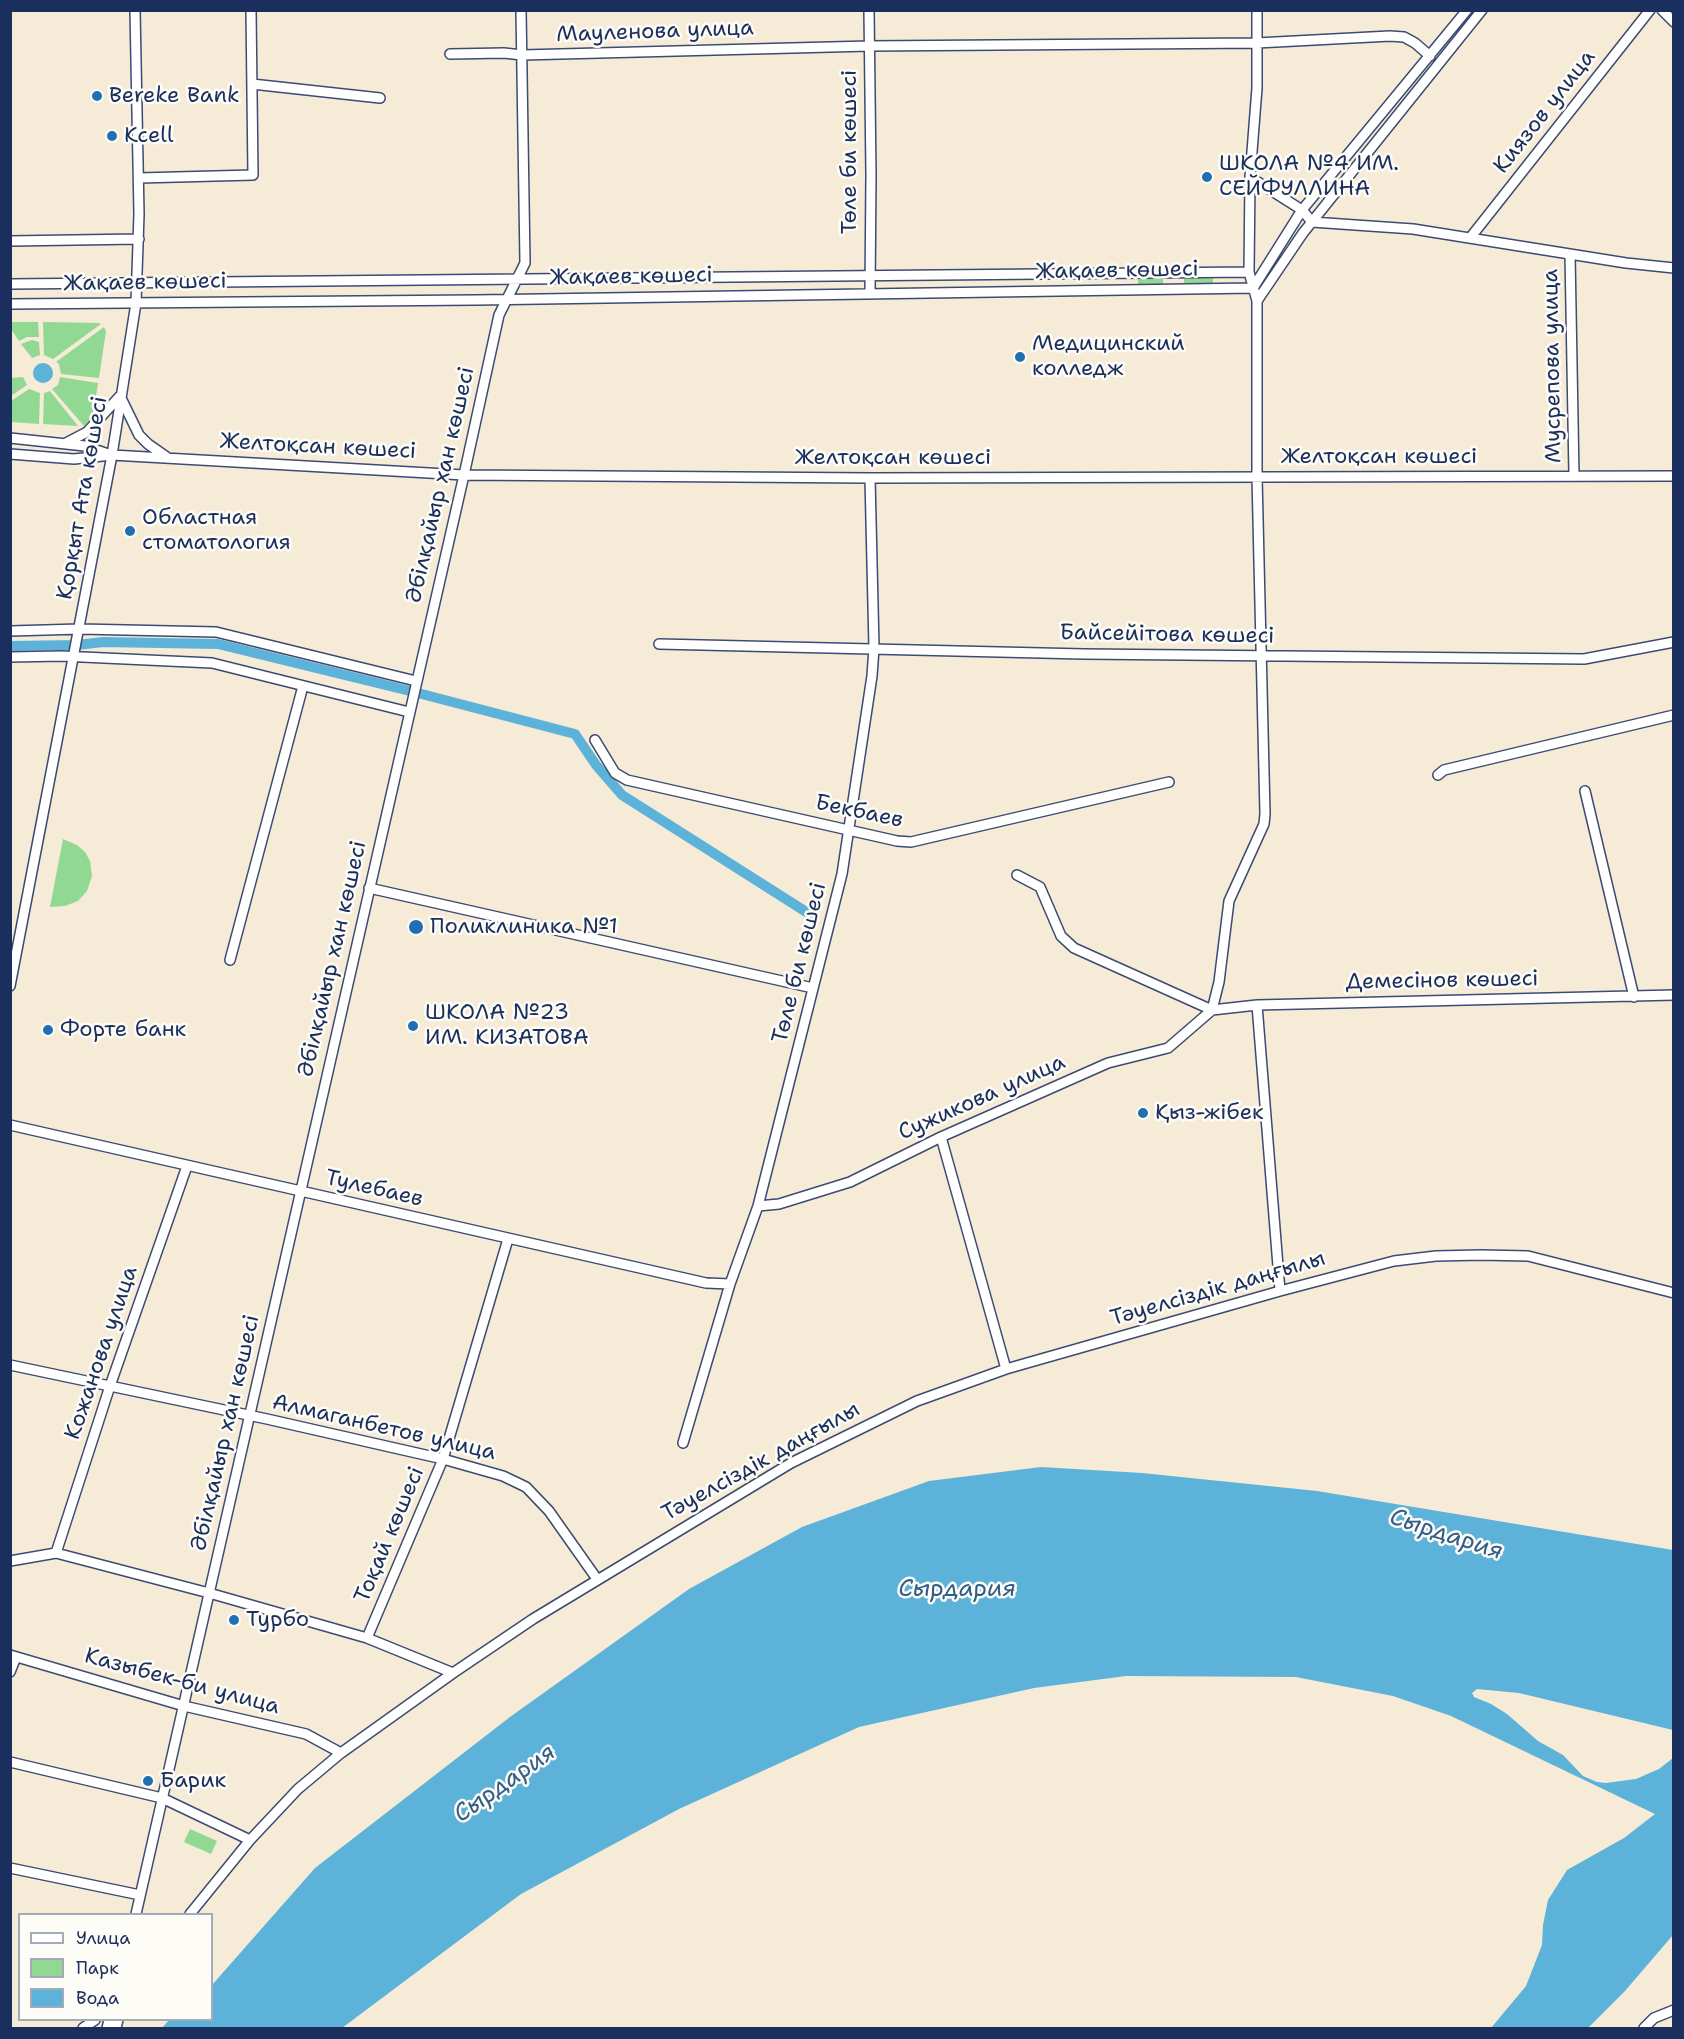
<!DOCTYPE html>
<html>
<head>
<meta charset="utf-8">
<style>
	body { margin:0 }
	#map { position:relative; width:1684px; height:2039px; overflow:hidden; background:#f5ebd7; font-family:"Shantell Sans",sans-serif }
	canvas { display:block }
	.frame { position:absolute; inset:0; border:12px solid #1b2f5e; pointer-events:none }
	.legend { position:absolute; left:18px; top:1913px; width:195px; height:108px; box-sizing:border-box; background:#fdfcf7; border:2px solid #a3aaba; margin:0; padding:8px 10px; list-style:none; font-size:18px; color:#1b2f5e }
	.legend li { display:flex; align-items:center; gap:12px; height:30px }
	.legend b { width:30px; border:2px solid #a3aaba }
</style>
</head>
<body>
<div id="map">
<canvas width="1684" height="2039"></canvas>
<div class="frame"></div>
<ul class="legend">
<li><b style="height:8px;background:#fff"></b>Улица</li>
<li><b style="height:16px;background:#91d993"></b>Парк</li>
<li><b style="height:16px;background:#5db2d9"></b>Вода</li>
</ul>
</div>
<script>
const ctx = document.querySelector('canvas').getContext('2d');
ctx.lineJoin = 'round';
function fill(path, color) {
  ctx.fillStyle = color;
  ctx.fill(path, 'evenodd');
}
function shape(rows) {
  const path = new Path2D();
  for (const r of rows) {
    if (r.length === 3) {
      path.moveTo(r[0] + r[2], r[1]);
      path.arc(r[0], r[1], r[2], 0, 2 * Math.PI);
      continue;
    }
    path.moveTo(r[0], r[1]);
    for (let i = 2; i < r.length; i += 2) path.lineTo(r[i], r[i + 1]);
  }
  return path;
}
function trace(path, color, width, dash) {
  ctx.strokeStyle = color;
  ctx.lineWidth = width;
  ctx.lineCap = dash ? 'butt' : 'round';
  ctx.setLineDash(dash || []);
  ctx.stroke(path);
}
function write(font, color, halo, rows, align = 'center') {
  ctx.font = font + ' "Shantell Sans",sans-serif';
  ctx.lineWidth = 5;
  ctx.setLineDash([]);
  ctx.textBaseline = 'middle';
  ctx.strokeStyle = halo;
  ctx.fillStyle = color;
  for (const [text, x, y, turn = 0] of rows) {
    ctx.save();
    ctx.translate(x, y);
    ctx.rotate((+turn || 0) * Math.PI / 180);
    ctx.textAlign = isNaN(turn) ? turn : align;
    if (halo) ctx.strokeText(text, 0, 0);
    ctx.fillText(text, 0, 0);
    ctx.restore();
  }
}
const green = shape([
	[1184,278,1213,278,1213,285,1184,286],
	[1138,279,1163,279,1163,286,1138,286],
	[10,322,38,322,39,337,27,337,19,341,11,329],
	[43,322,99,323,101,324,53,359,44,355],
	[104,327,106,331,99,378,61,374,59,364,56,362],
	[32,340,39,342,40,355,32,358,21,344],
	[23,377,27,385,11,396,11,378],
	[60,377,98,383,93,416,84,426,52,389,58,385],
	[29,389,40,393,39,424,11,422,11,401],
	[50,391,78,426,43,424,44,393],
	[63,839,77,845,85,852,90,861,92,876,87,891,78,901,65,906,50,907],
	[190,1829,217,1841,211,1854,184,1842]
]);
const water = shape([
	[43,373,10],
	[1041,1467,1142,1473,1317,1491,1673,1550,1673,1730,1519,1693,1477,1689,1472,1693,1474,1697,1491,1704,1507,1714,1538,1741,1563,1755,1583,1776,1597,1782,1606,1783,1636,1779,1659,1769,1673,1758,1673,1935,1625,1991,1588,2028,1491,2028,1526,1986,1542,1945,1543,1925,1548,1900,1567,1870,1624,1838,1655,1814,1451,1716,1393,1696,1296,1677,1126,1676,1034,1688,859,1727,679,1809,521,1894,342,2028,162,2028,169,2020,212,2020,212,1985,315,1868,510,1717,689,1589,802,1527,929,1481]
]);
const canal = shape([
	[10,646,77,645,103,642,218,644,414,692,575,734,596,765,622,795,811,915]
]);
const minor = shape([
	[869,10,871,175,870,294],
	[1662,10,1674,22],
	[450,54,504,53,522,55,869,46,1257,43,1390,36,1404,37,1415,43,1430,56],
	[252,84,380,98],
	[1250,177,1302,210,1312,222,1413,229,1626,263,1674,268],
	[139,178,253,175,251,10],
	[1470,238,1650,10],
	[10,241,139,239],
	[1570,254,1574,476],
	[10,284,1249,272],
	[1253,288,1302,210,1467,10],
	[1257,301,1303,233,1482,10],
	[10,304,476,300,1253,288],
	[10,438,85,446,108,454],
	[66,443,87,432,120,396,139,435,148,444,168,458],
	[10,454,74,459,112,455,464,475,870,478,1674,476],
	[10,631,80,629,216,632,416,681],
	[659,644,1084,654,1584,659,1674,642],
	[10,657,61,656,212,663,409,712],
	[595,740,615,773,627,780,897,841,911,842,1169,782],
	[1438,775,1444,770,1674,715],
	[1585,791,1634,997],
	[1017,875,1040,887,1061,936,1074,948,1212,1010],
	[369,888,813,988],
	[230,960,303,686],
	[10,986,112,455,136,303,139,214,135,10],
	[1257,1005,1280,1291],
	[1212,1010,1219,982,1229,901,1264,824,1265,814,1257,477,1257,301,1249,272,1250,177,1257,88,1257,10],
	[1212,1010,1257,1005,1674,995],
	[10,1125,706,1283,730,1284],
	[941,1137,1006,1369],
	[758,1206,779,1204,850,1182,941,1137,1108,1063,1168,1048,1212,1010],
	[10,1365,267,1419,443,1459,503,1476,526,1487,549,1511,597,1579],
	[683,1443,730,1284,758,1206,842,874,872,676,874,648,870,478],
	[56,1553,110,1386,187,1166],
	[10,1561,56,1553,209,1593,367,1638,453,1673],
	[367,1638,443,1459,508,1239],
	[10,1655,184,1706,306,1734,341,1753],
	[10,1672,16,1657],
	[10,1762,162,1798,250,1840],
	[10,1868,140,1895],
	[136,1914,464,475,499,315,525,263,521,10],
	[190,1914,250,1840,298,1789,341,1753,453,1673,533,1619,791,1463,917,1401,1006,1369,1280,1291,1394,1261,1436,1256,1481,1255,1528,1256,1674,1293],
	[83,2028,95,2020],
	[107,2028,109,2020],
	[116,2028,118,2020],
	[1644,2028,1654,2018,1674,2010]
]);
const markers = [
	[97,96,6,"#1f6fb2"],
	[112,136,6,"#1f6fb2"],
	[1207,177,6,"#1f6fb2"],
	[1020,357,6,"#1f6fb2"],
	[130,531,6,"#1f6fb2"],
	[416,927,8,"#1f6fb2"],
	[413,1026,6,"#1f6fb2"],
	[48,1030,6,"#1f6fb2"],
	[1143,1113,6,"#1f6fb2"],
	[234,1620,6,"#1f6fb2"],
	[148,1781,6,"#1f6fb2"]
];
const streetNames = [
	["Мауленова улица",655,32,-2],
	["Киязов улица",1545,112,-52],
	["Төле би көшесі",850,152,-90],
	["Жақаев көшесі",1117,271,-1],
	["Жақаев көшесі",631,277,-1],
	["Жақаев көшесі",145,283,-1],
	["Мусрепова улица",1553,366,-91],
	["Желтоқсан көшесі",318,447,3],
	["Желтоқсан көшесі",1379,457],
	["Желтоқсан көшесі",893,458],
	["Әбілқайыр хан көшесі",441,485,-77],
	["Қорқыт Ата көшесі",83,498,-80],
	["Байсейітова көшесі",1167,635,1],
	["Бекбаев",859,812,12],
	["Әбілқайыр хан көшесі",333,959,-77],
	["Төле би көшесі",800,963,-76],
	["Демесінов көшесі",1442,981,-1],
	["Сужикова улица",982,1098,-24],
	["Тулебаев",374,1189,13],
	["Тәуелсіздік даңғылы",1218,1289,-16],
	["Кожанова улица",102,1353,-71],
	["Алмаганбетов улица",384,1428,13],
	["Әбілқайыр хан көшесі",226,1433,-77],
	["Тәуелсіздік даңғылы",761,1462,-29],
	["Тоқай көшесі",390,1535,-67],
	["Казыбек-би улица",182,1682,15]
];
const poiNames = [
	["Bereke Bank",109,96],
	["Kcell",124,136],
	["ШКОЛА №4 ИМ.",1219,164],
	["СЕЙФУЛЛИНА",1219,189],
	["Медицинский",1032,344],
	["колледж",1032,369],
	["Областная",142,518],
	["стоматология",142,543],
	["Поликлиника №1",430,927],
	["ШКОЛА №23",425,1013],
	["ИМ. КИЗАТОВА",425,1038],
	["Форте банк",60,1030],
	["Қыз-жібек",1155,1113],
	["Турбо",246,1620],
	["Барик",160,1781]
];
const waterNames = [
	["Сырдария",1446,1535,18],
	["Сырдария",957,1590],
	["Сырдария",505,1784,-35]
];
fill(green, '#91d993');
fill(water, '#5db2d9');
trace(canal, '#5db2d9', 10);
trace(minor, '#3c4b70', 12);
trace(minor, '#fff', 9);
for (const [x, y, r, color] of markers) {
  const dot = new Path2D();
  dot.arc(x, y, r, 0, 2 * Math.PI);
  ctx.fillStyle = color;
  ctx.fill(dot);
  trace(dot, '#fdfcf7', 2);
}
write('22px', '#1b2f5e', '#fdfcf7', streetNames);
write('22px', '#1b2f5e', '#fdfcf7', poiNames, 'left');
write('italic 24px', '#325d89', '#fdfcf7', waterNames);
</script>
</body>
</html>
